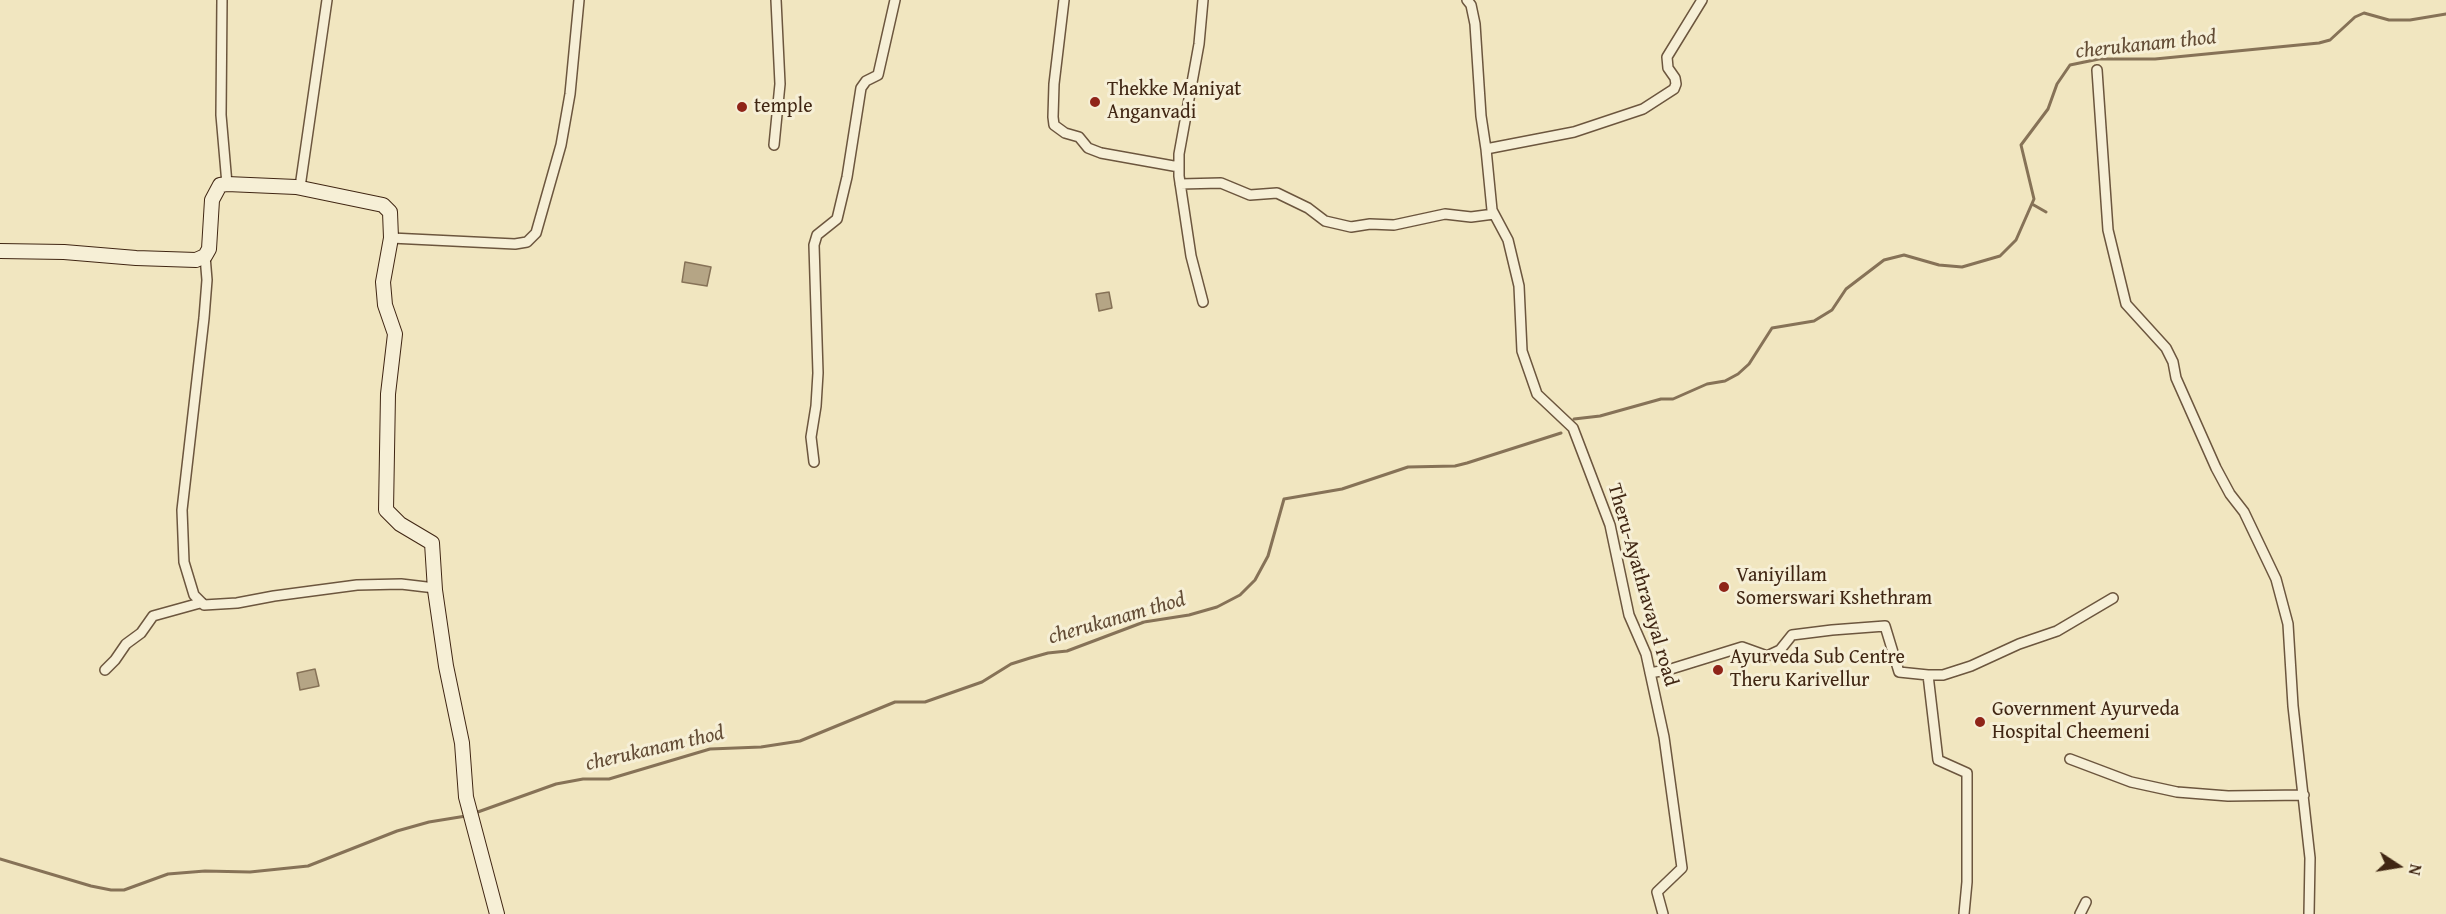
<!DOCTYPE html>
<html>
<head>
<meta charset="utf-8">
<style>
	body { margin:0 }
	#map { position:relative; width:2446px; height:914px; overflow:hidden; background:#f1e6c0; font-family:"Gentium Book Plus",serif }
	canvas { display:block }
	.north { position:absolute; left:2368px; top:836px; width:60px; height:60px; -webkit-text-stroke:4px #f6efd6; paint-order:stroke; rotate:102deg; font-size:16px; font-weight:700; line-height:24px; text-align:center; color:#402613 }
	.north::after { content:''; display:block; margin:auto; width:21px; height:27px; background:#402613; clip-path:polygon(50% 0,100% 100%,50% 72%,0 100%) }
</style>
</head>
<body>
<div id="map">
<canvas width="2446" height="914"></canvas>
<div class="north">N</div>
</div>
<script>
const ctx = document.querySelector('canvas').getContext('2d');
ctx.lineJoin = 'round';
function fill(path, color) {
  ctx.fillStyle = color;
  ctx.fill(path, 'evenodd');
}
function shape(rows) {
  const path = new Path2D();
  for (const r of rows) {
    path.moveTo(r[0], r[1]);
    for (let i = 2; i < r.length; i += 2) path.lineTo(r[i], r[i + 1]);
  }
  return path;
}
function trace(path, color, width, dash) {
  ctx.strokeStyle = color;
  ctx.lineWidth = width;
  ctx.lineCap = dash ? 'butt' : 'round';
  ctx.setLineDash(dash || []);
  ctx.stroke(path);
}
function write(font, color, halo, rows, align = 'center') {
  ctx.font = font + ' "Gentium Book Plus",serif';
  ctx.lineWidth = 6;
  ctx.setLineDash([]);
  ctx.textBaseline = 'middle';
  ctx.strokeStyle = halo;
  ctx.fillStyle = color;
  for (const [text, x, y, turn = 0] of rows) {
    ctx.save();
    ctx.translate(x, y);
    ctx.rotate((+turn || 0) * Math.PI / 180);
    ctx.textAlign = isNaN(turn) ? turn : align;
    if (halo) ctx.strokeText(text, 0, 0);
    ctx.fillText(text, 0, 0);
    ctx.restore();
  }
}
const water = shape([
	[685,262,711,267,707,286,682,282,685,262],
	[1109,292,1112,308,1099,311,1096,294,1109,292],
	[315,669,319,686,300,690,297,673,315,669]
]);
const stream = shape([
	[2032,204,2046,212],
	[1574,419,1600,416,1661,399,1673,399,1707,384,1725,381,1738,374,1749,364,1772,328,1814,321,1832,310,1846,289,1884,260,1904,255,1939,265,1962,267,2000,256,2016,240,2034,199,2021,145,2048,109,2057,84,2070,65,2099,59,2155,59,2319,43,2330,40,2355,17,2364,13,2389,20,2410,20,2446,14],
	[475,813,556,784,583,779,609,779,710,749,761,747,800,741,895,702,925,702,982,682,1011,664,1030,658,1048,653,1067,651,1144,622,1189,615,1217,607,1240,595,1255,580,1268,556,1284,499,1342,489,1408,467,1455,466,1467,463,1561,433],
	[0,859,91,886,111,890,124,890,168,874,205,871,250,872,308,866,397,831,429,822,466,816]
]);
const street = shape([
	[222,0,221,115,227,184],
	[1064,0,1054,84,1053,117,1054,125,1065,133,1079,137,1088,148,1101,153,1179,167],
	[1467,0,1471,5,1475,24,1481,116,1486,149],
	[2097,70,2108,230,2126,304,2166,348,2173,362,2176,378,2216,468,2230,494,2244,512,2276,579,2288,624,2293,706,2310,858,2309,914],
	[774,145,780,84,776,0],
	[1180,184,1221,183,1250,195,1277,193,1308,208,1325,221,1351,227,1370,224,1394,225,1445,214,1471,217,1494,214],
	[300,187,327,0],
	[391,238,515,244,527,242,536,233,561,145,570,94,579,0],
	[205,256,207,280,204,318,182,510,184,562,194,595,204,605,237,603,274,596,357,585,401,584,435,588],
	[1203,302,1191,256,1179,176,1179,154,1199,44,1203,0],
	[814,462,811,437,816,406,818,373,814,245,817,235,837,219,847,177,861,88,866,81,878,75,895,0],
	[105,670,115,660,126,644,141,633,153,616,200,603],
	[1650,673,1671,669,1742,647,1767,656,1780,650,1792,635,1832,630,1885,626,1899,672,1928,675,1938,760,1967,773,1967,882,1964,914],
	[1928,675,1943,675,1971,666,2019,644,2057,631,2113,598],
	[2070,759,2131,782,2177,792,2228,796,2304,795],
	[1663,914,1657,892,1682,868,1664,737,1646,654,1629,615,1610,525,1573,428,1537,394,1522,351,1519,286,1508,240,1492,210,1486,149,1574,132,1643,109,1674,89,1676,84,1675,78,1668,68,1667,57,1702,0],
	[2080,914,2086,902]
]);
const secondary = shape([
	[0,251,64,252,136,258,196,260,205,256,209,249,212,200,220,185,227,184,296,187,383,205,390,212,391,238,383,282,385,305,395,334,388,394,386,510,400,524,432,543,435,590,446,666,462,743,466,797,497,914]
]);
const markers = [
	[1095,102,6,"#8f2418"],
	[742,107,6,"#8f2418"],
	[1724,587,6,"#8f2418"],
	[1718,670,6,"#8f2418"],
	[1980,722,6,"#8f2418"]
];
const poiNames = [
	["Thekke Maniyat",1107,90],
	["Anganvadi",1107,113],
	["temple",754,107],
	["Vaniyillam",1736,576],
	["Somerswari Kshethram",1736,599],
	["Ayurveda Sub Centre",1730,658],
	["Theru Karivellur",1730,681],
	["Government Ayurveda",1992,710],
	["Hospital Cheemeni",1992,733]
];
const streetNames = [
	["Theru-Ayathravayal road",1642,585,74]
];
const waterNames = [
	["cherukanam thod",2146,45,-6],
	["cherukanam thod",1117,619,-16],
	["cherukanam thod",655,749,-13]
];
fill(water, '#b5a585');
trace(water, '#867257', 1.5);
trace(stream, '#867257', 3);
trace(street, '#6c563e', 12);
trace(secondary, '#402613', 16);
trace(street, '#f6efd6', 9);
trace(secondary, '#f6efd6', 14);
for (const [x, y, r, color] of markers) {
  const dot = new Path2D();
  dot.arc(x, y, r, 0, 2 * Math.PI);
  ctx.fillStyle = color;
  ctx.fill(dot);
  trace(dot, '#f6efd6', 2);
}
write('20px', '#402613', '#f6efd6', poiNames, 'left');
write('20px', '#402613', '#f6efd6', streetNames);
write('italic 21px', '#634c35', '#f6efd6', waterNames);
</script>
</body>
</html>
